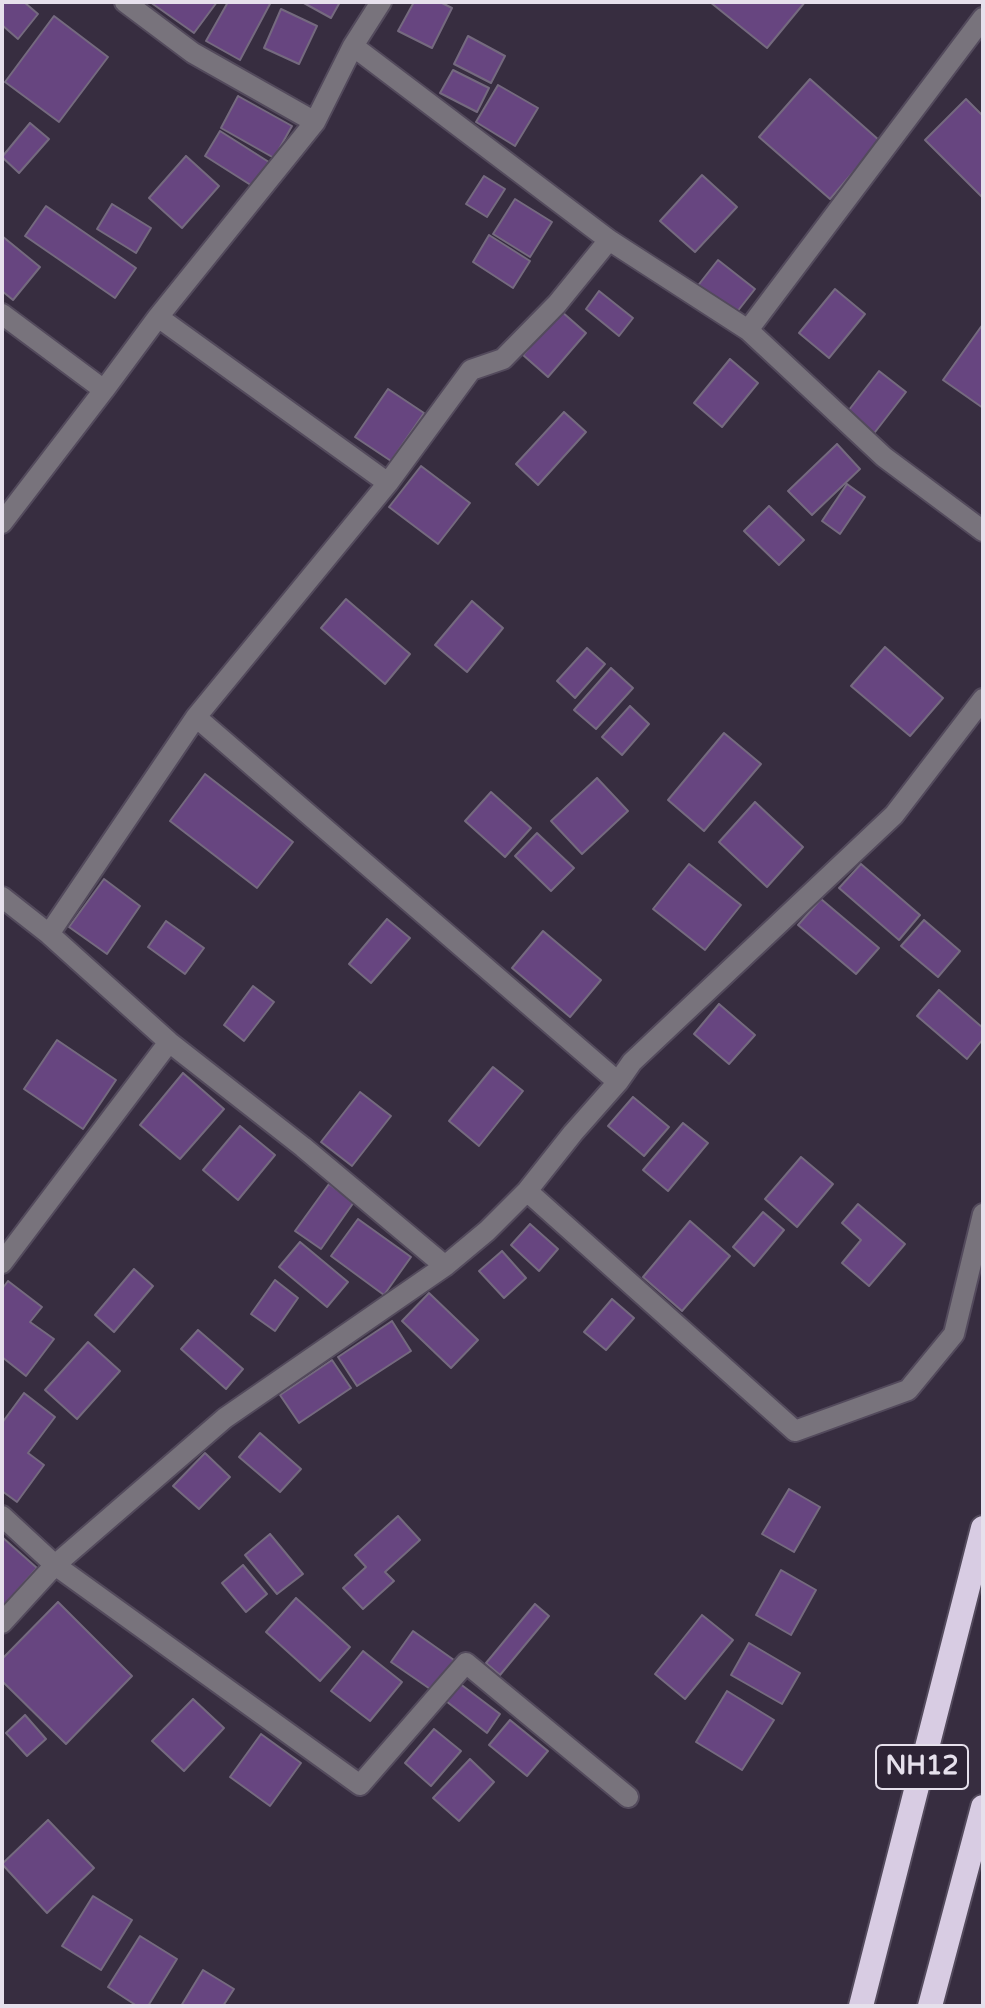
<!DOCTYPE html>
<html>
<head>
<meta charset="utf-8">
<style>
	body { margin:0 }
	#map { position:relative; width:985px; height:2008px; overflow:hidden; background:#372d40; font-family:"Varela Round",sans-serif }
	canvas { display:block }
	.frame { position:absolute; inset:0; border:4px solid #e6e0ec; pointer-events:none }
</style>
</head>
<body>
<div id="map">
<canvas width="985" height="2008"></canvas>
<div class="frame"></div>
</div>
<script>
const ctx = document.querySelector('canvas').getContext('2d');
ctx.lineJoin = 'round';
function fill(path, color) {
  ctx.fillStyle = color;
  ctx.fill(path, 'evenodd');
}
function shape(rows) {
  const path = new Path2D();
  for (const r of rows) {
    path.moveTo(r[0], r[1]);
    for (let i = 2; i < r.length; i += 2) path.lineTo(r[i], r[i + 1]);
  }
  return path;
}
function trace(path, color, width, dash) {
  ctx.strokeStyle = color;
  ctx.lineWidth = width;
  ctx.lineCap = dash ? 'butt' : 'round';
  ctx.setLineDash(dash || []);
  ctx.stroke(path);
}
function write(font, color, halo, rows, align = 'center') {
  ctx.font = font + ' "Varela Round",sans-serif';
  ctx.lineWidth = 7;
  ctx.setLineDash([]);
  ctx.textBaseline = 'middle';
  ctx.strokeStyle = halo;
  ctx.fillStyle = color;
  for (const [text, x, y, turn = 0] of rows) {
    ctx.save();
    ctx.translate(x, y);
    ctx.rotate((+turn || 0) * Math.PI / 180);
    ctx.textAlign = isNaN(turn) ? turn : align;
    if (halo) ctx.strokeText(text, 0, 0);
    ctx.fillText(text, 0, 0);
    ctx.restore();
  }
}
const building = shape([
	[2,2,24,2,38,14,18,39,2,25,2,2],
	[150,2,217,2,194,33,150,2],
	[228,2,271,2,240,60,206,41,228,2],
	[302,2,340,2,331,18,302,2],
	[414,2,440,2,452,8,432,48,398,31,414,2],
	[710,2,805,2,767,48,710,2],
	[281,9,317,26,299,64,264,48,281,9],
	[54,16,108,57,59,122,5,82,54,16],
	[468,36,505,56,491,83,454,64,468,36],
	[453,70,489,88,477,112,440,93,453,70],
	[810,79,880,141,830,199,759,137,810,79],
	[498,85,538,108,515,146,476,122,498,85],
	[238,96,292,126,274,158,221,128,238,96],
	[966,99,983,116,983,198,925,140,966,99],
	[30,123,49,139,19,173,2,157,30,123],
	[220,131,272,164,257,189,205,156,220,131],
	[186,156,219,186,182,228,149,198,186,156],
	[702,175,737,207,695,252,660,221,702,175],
	[484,176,505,189,487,217,466,204,484,176],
	[515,199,552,222,530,257,493,234,515,199],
	[112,204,151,228,136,253,97,229,112,204],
	[46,206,136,268,115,298,25,236,46,206],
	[489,235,530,261,513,288,473,262,489,235],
	[2,236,40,267,13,300,2,291,2,236],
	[718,260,755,289,733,317,696,288,718,260],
	[835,289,865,314,829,358,799,333,835,289],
	[599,291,633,318,619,336,586,309,599,291],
	[561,311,586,333,548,377,523,355,561,311],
	[983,324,983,408,943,380,983,324],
	[730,359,758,383,722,427,694,403,730,359],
	[879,371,906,392,872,436,845,415,879,371],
	[388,389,424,413,391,461,355,437,388,389],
	[564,412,586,432,538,485,516,464,564,412],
	[837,444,860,469,812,515,788,491,837,444],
	[421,466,470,503,438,544,389,507,421,466],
	[847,484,865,497,840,534,822,521,847,484],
	[769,506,804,540,779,565,744,531,769,506],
	[346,599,410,654,385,684,321,628,346,599],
	[472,601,503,628,467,672,435,645,472,601],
	[885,647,943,698,910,736,851,686,885,647],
	[587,648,605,664,575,698,557,681,587,648],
	[611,668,633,688,596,729,574,710,611,668],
	[630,706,649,724,622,755,602,737,630,706],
	[724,733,761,764,704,831,668,800,724,733],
	[205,774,293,842,257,888,170,821,205,774],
	[597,778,628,811,582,854,551,821,597,778],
	[491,792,531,828,505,857,465,821,491,792],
	[755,802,803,847,767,887,719,842,755,802],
	[537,833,574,868,551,891,515,856,537,833],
	[689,864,741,905,705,950,653,909,689,864],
	[861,864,920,915,899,940,839,888,861,864],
	[104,879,140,906,107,954,69,927,104,879],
	[821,899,879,948,856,974,798,925,821,899],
	[387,919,410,938,371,983,349,964,387,919],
	[924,920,960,951,938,977,901,946,924,920],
	[166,921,204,948,185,974,148,947,166,921],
	[543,931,601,980,570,1017,512,968,543,931],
	[253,986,274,1002,244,1041,224,1025,253,986],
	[939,990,983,1028,983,1039,967,1059,917,1016,939,990],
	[719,1004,755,1035,729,1064,694,1034,719,1004],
	[57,1040,116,1080,83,1129,24,1089,57,1040],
	[493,1067,523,1091,479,1146,449,1121,493,1067],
	[183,1073,224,1109,180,1159,140,1125,183,1073],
	[360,1092,391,1116,352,1166,321,1142,360,1092],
	[633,1097,669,1127,644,1156,608,1126,633,1097],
	[683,1123,708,1143,668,1191,643,1170,683,1123],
	[240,1126,275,1155,238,1200,203,1170,240,1126],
	[801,1157,833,1184,797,1227,765,1199,801,1157],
	[329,1184,354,1202,321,1249,295,1231,329,1184],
	[858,1204,905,1244,869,1286,842,1263,861,1240,842,1223,858,1204],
	[763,1212,784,1230,754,1266,733,1247,763,1212],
	[358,1219,411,1257,384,1295,331,1256,358,1219],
	[690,1221,730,1256,682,1311,643,1277,690,1221],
	[530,1224,558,1249,539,1271,511,1245,530,1224],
	[300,1242,348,1282,327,1307,279,1267,300,1242],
	[502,1251,526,1278,504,1298,479,1271,502,1251],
	[134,1269,153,1286,114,1332,95,1315,134,1269],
	[275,1280,298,1298,275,1331,251,1314,275,1280],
	[8,1281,42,1307,30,1322,54,1339,26,1376,2,1357,2,1289,8,1281],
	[429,1293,478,1340,451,1368,402,1321,429,1293],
	[612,1299,634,1318,606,1350,584,1332,612,1299],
	[392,1321,411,1351,357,1386,338,1357,392,1321],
	[198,1330,243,1369,226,1389,181,1349,198,1330],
	[88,1342,120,1371,77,1419,45,1390,88,1342],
	[332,1360,351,1388,299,1423,280,1395,332,1360],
	[24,1393,55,1417,28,1453,44,1465,17,1502,2,1491,2,1423,24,1393],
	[260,1433,301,1469,280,1492,239,1457,260,1433],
	[205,1453,230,1477,199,1509,173,1486,205,1453],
	[789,1489,820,1507,794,1552,762,1534,789,1489],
	[398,1516,420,1540,385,1572,394,1581,363,1609,343,1588,366,1567,355,1555,398,1516],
	[270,1534,303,1574,277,1594,245,1555,270,1534],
	[2,1537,37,1568,2,1608,2,1537],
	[243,1565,267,1594,246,1612,222,1583,243,1565],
	[781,1570,816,1590,791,1635,756,1615,781,1570],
	[296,1598,350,1647,320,1681,266,1632,296,1598],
	[58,1602,132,1676,66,1744,2,1681,2,1659,58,1602],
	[535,1604,549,1616,500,1675,486,1663,535,1604],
	[702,1615,733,1640,685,1699,655,1674,702,1615],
	[413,1631,454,1660,433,1691,391,1662,413,1631],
	[749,1643,800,1673,782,1704,731,1675,749,1643],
	[363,1651,402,1682,370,1721,331,1691,363,1651],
	[459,1683,500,1714,487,1733,446,1701,459,1683],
	[727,1691,774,1720,742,1770,696,1742,727,1691],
	[193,1699,224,1728,184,1771,152,1741,193,1699],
	[25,1715,46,1739,27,1756,6,1733,25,1715],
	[510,1720,548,1751,527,1776,489,1745,510,1720],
	[434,1729,461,1751,431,1786,405,1763,434,1729],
	[261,1734,301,1763,270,1806,230,1777,261,1734],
	[470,1759,494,1782,459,1821,433,1798,470,1759],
	[48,1820,94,1868,47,1913,2,1864,48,1820],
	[93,1896,132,1920,101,1970,62,1946,93,1896],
	[140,1936,177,1959,148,2006,137,2006,108,1987,140,1936],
	[203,1970,234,1989,223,2006,181,2006,203,1970]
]);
const minor = shape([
	[125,2,193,53,315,122,353,46],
	[381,2,353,46,609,240,748,330,884,457,983,531],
	[2,314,104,390,158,317,388,483],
	[158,317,315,122],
	[748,330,983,18],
	[2,523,104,390],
	[196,717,618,1082],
	[2,897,49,934,169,1042,303,1147,445,1266],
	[49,934,196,717,388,483,471,370,503,359,557,304,609,240],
	[527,1191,795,1431,908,1390,954,1334,983,1214],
	[2,1263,169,1042],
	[2,1516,55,1565,225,1418,445,1266,487,1231,527,1191,573,1133,618,1082,632,1062,894,815,983,699],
	[2,1623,55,1565,360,1785,466,1663,628,1797]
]);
const highway = shape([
	[861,2006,983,1528],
	[930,2006,983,1807]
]);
const shields = [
	[922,1767,92]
];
const shieldNames = [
	["NH12",922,1767]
];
fill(building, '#674580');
trace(building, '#756a7f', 2);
trace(minor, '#534a5c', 24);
trace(highway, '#534a5c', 28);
trace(minor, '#78737c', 20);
trace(highway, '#d8cce3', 24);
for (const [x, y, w] of shields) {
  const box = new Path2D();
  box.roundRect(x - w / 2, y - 22, w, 44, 6);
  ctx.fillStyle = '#2d2335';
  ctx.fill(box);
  trace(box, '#e6e0ec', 2);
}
write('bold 26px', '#e6e0ec', null, shieldNames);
</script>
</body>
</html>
